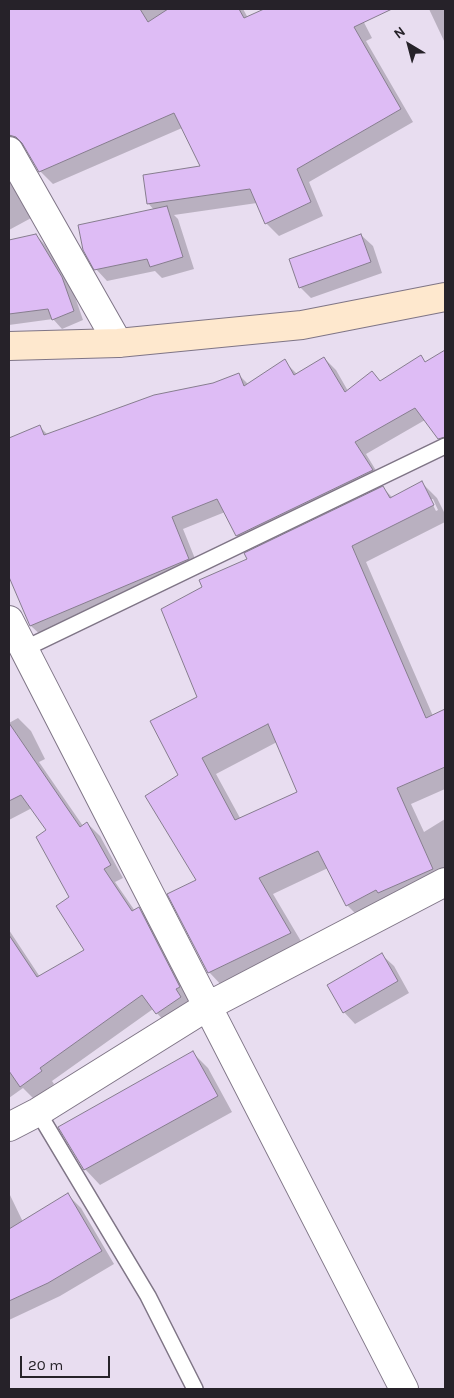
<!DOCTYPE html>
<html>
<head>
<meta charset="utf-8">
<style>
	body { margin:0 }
	#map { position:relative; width:454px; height:1398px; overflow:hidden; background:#e8ddf0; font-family:Karla,sans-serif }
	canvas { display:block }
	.frame { position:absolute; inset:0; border:10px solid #262229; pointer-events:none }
	.north { position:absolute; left:384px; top:20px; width:50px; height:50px; -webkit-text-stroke:4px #e8ddf0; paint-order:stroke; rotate:323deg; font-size:14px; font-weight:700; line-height:20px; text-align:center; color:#262229 }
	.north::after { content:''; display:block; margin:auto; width:18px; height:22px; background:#262229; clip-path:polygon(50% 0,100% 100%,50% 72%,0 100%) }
	.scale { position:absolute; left:20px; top:1356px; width:90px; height:22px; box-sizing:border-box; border:2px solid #262229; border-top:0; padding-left:6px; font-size:15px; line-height:18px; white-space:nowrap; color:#262229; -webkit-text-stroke:4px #e8ddf0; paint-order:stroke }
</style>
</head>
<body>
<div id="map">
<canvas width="454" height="1398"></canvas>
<div class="frame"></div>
<div class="north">N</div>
<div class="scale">20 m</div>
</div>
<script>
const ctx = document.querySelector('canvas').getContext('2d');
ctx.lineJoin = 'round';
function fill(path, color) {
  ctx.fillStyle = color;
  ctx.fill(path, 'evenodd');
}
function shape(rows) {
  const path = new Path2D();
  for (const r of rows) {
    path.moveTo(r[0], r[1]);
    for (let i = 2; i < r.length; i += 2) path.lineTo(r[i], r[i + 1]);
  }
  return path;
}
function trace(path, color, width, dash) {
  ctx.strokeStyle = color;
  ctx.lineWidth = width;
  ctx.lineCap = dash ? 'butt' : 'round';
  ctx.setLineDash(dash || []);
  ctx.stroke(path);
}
const shadow = shape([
	[9,9,243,9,248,18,266,9,357,9,372,38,366,41,413,122,309,182,323,216,279,236,266,223,257,203,174,215,178,219,194,269,162,278,155,271,107,281,96,269,154,210,148,203,202,167,182,128,53,184,40,171,27,149,24,148,15,150,9,156],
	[429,9,445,9,445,43],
	[9,174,22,198,19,199,28,208,33,217,9,230],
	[36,235,45,245,72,288,83,320,62,329,53,319,9,325,9,241],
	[361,235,373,246,382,273,311,298,300,287],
	[445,351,445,444,425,420,366,454,383,482,249,547,237,536,225,512,183,529,200,571,43,637,31,626,9,573,9,439,40,427,48,435,213,384,239,375,248,384,284,361,297,374,324,358,336,370,348,391,372,373,381,382,420,357,426,363],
	[422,483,437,498,445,514,445,522,366,562,433,716,445,711,445,789,411,804,424,832,445,819,445,884,362,920,347,905,328,868,273,894,305,948,224,988,209,972,197,880,180,775,199,697,204,588,249,560,383,488,393,498],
	[430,499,433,499,438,510,436,511],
	[277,742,298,792,240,818,216,774],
	[18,718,31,731,45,759,39,762,83,826,87,823,100,836,123,878,115,882,135,911,139,909,152,922,192,1000,187,1002,193,1011,169,1026,153,1009,52,1081,54,1084,34,1099,23,1088,9,1098,9,930,40,977,86,950,71,898,48,831,32,808,9,820,9,723],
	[382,955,394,966,409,993,355,1024,344,1012],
	[193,1053,208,1068,232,1112,100,1185,85,1169],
	[9,1193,23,1222,68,1195,81,1208,114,1264,60,1296,9,1320]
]);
const building = shape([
	[9,9,140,9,148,22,168,9,239,9,244,18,264,9,392,9,354,27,401,109,297,169,311,202,265,224,250,189,147,204,143,175,200,166,174,113,39,172,22,143,16,137,9,135,9,9],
	[167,206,183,257,150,267,147,259,94,270,83,250,78,225,167,206],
	[36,234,62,277,74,311,52,320,48,309,9,314,9,240,36,234],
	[361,234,371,262,299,288,289,259,361,234],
	[445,350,445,437,438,439,415,408,355,442,373,470,236,536,217,499,172,517,189,559,30,626,9,577,9,438,40,425,44,435,154,395,213,383,239,373,244,386,285,359,294,375,324,357,345,392,372,371,380,381,421,355,425,362,445,350],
	[422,481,434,505,352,546,426,718,445,709,445,767,397,788,433,869,378,893,376,890,346,906,318,851,259,878,291,933,208,973,167,894,196,880,145,796,178,775,150,721,197,697,161,609,202,587,199,580,247,559,244,553,383,486,390,498,422,481],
	[268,724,297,792,235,820,202,758,268,724],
	[9,723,80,827,87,822,111,865,104,869,132,911,139,907,180,987,176,989,181,997,156,1014,142,995,40,1068,42,1071,20,1087,9,1071,9,935,37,977,84,950,56,906,69,897,36,837,46,830,21,795,9,801,9,723],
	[382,953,398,981,343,1013,327,985,382,953],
	[193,1051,218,1096,84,1170,58,1127,193,1051],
	[68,1193,102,1251,48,1283,9,1301,9,1229,68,1193]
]);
const service = shape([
	[24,649,445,446],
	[38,1112,148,1296,195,1389]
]);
const minor = shape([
	[9,151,118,343],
	[9,620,404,1389],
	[9,1127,38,1112,208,1006,445,882]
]);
const secondary = shape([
	[9,346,118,343,302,325,445,297]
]);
fill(shadow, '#0003');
fill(building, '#debcf5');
trace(building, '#867d8e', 1);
trace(service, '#7f7586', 18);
trace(minor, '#7f7586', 30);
trace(secondary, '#7f7586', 30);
trace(service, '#fff', 15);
trace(minor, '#fff', 28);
trace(secondary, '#fee8ce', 28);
</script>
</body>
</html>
